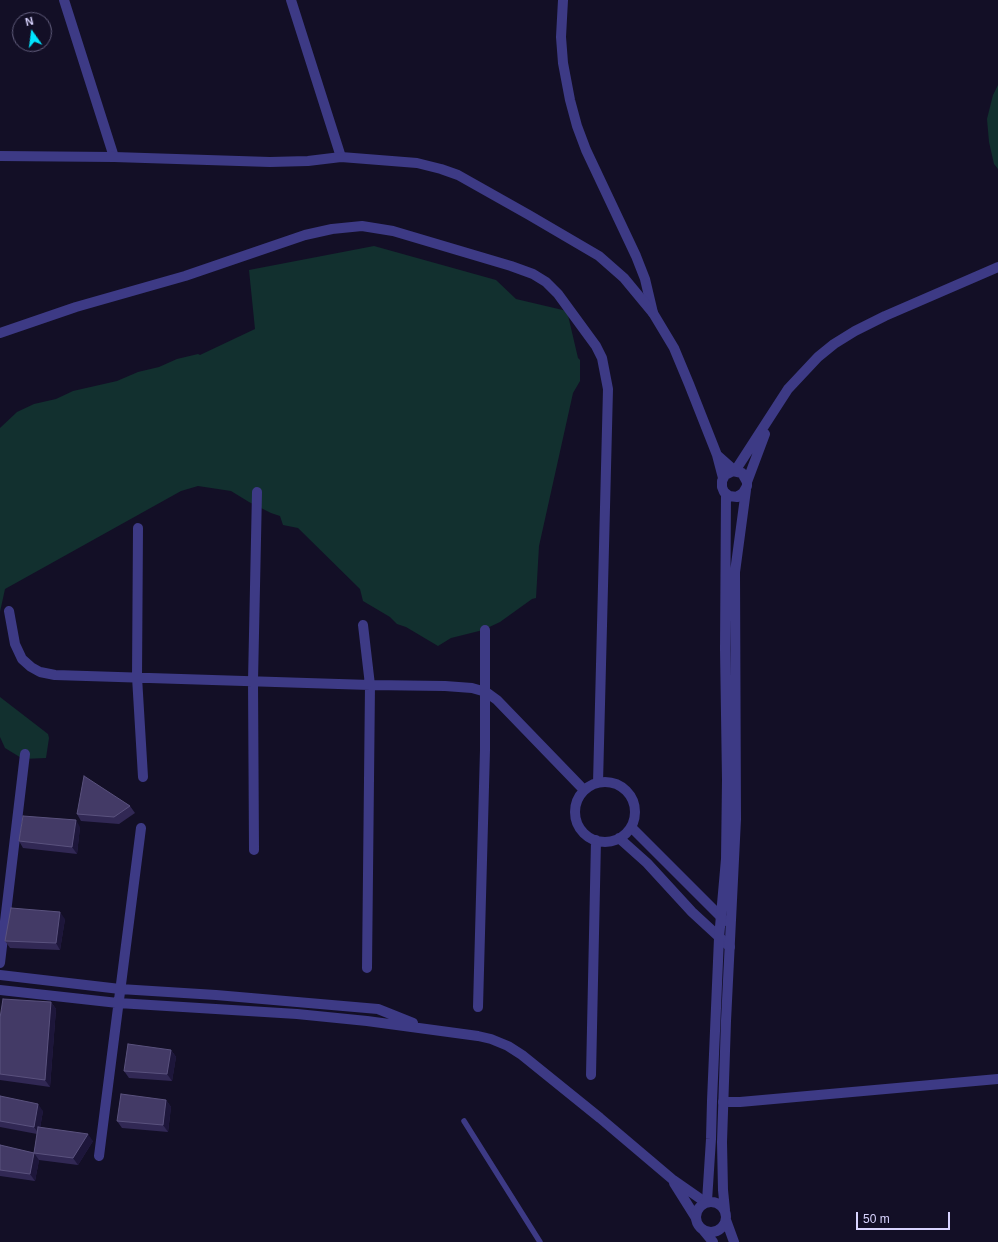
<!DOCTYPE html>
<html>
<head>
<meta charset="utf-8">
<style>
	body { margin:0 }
	#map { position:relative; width:998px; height:1242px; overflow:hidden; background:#130f26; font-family:Helvetica,sans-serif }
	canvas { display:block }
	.north { position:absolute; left:12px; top:12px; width:40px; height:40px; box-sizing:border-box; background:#130f26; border:1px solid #625e7d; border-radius:50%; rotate:346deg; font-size:11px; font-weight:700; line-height:16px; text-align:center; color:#d9d4ff }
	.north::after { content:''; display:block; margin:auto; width:14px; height:18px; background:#00e5ff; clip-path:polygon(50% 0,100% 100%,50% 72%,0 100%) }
	.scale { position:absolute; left:856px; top:1212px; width:94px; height:18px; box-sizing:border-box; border:2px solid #d9d4ff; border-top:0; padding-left:5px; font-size:12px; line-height:14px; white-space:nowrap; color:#d9d4ff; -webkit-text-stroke:3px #130f26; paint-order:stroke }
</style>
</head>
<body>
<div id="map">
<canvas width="998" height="1242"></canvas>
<div class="north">N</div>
<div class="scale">50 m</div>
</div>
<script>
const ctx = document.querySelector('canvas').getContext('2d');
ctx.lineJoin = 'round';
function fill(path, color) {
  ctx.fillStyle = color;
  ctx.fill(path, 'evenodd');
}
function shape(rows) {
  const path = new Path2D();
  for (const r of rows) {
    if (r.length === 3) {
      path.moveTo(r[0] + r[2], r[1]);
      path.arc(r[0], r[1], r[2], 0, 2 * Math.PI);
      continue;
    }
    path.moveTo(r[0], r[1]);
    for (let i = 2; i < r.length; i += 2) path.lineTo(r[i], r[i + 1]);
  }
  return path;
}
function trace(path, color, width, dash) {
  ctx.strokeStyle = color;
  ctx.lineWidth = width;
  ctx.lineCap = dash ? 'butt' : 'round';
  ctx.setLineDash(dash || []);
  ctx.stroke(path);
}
const green = shape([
	[998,85,998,169,994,164,989,142,987,119,993,95],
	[374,246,496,280,516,299,567,311,578,358,580,360,580,381,573,393,539,546,536,598,532,599,500,622,483,630,451,638,438,646,406,627,397,624,390,617,363,601,360,589,298,528,283,525,280,516,271,513,249,502,231,491,198,486,181,491,5,589,0,612,0,428,17,412,34,404,56,399,73,391,117,381,138,372,159,367,177,359,198,354,200,355,255,329,249,270],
	[0,697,48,734,49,738,46,758,23,759,5,748,0,737]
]);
const service = shape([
	[464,1121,540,1242]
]);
const minor = shape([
	[64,0,114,157],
	[291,0,341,157],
	[563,0,561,37,563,63,570,100,577,126,586,150,636,256,645,279,653,313],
	[0,333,76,307,185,276,305,235,332,229,362,226,393,231,511,266,533,274,546,282,558,294,596,346,602,358,608,389,598,783],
	[138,528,137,677,143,777],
	[9,611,15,644,22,659,31,667,40,672,55,675,370,685,445,686,472,688,486,692,497,700,584,790],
	[363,625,370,685,367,968],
	[605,812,30],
	[631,827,725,921],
	[619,838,647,863,692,912,730,947],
	[254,850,253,681,257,492],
	[0,963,25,754],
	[0,975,120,989,216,995,378,1009,413,1023],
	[0,990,118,1003,297,1014,367,1021,478,1036,491,1039,508,1046,522,1055,600,1118,672,1179,705,1202],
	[478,1007,485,750,485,630],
	[591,1075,596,840],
	[723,1102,740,1102,998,1079],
	[99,1156,141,828],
	[674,1183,696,1218]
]);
const tertiary = shape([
	[0,156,114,157,270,162,308,161,341,157,417,163,441,169,458,175,529,215,599,256,624,278,653,313,674,348,689,384,717,455,723,478],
	[717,455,735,471,788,389,818,357,834,344,855,331,885,316,998,267],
	[747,482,742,473,733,471,725,475,722,481,722,487,724,492,729,496,737,497,743,493,747,486,747,482,765,434],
	[707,1201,711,1139,712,1101,719,938,726,859,727,780,725,649,726,494],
	[711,1217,15],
	[725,1210,723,1190,722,1142,726,1021,736,819,735,572,746,490],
	[726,1220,734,1242],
	[704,1231,713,1242]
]);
const wall = shape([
	[130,806,135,813,119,824,81,821,77,814],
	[80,827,77,854,23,848,19,841],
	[65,919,60,950,10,948,5,941],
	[51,1002,56,1009,50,1087,0,1080,0,1018],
	[171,1050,176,1057,172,1081,129,1078,124,1071],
	[0,1096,43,1111,40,1128,93,1141,78,1165,39,1160,35,1181,0,1176,0,1145,34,1153,37,1134,0,1127],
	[166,1100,171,1107,168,1132,122,1128,117,1121]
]);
const shadedWall = shape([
	[76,820,80,827,77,854,72,847],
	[60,912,65,919,60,950,56,943],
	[51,1002,56,1009,50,1087,45,1080],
	[171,1050,176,1057,172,1081,167,1074],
	[166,1100,171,1107,168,1132,163,1125],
	[38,1104,43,1111,39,1134,34,1127],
	[88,1134,93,1141,78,1165,73,1158],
	[34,1153,39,1160,35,1181,30,1174]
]);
const building = shape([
	[84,776,130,806,114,817,77,814,84,776],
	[23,816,76,820,72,847,19,841,23,816],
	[11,908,60,912,56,943,5,941,11,908],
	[3,999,51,1002,45,1080,0,1074,0,1018,3,999],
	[128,1044,171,1050,167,1074,124,1071,128,1044],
	[121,1094,166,1100,163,1125,117,1121,121,1094],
	[0,1096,38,1104,34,1127,0,1121,0,1096],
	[38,1127,88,1134,73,1158,34,1153,38,1127],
	[0,1145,34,1153,30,1174,0,1170,0,1145]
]);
fill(green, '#12302f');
trace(service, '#3d3a85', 5.5);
trace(minor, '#3d3a85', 10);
trace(tertiary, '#3d3a85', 10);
fill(wall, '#312854');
fill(shadedWall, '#1d163a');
fill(building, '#433a66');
trace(building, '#5a527e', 1);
</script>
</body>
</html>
